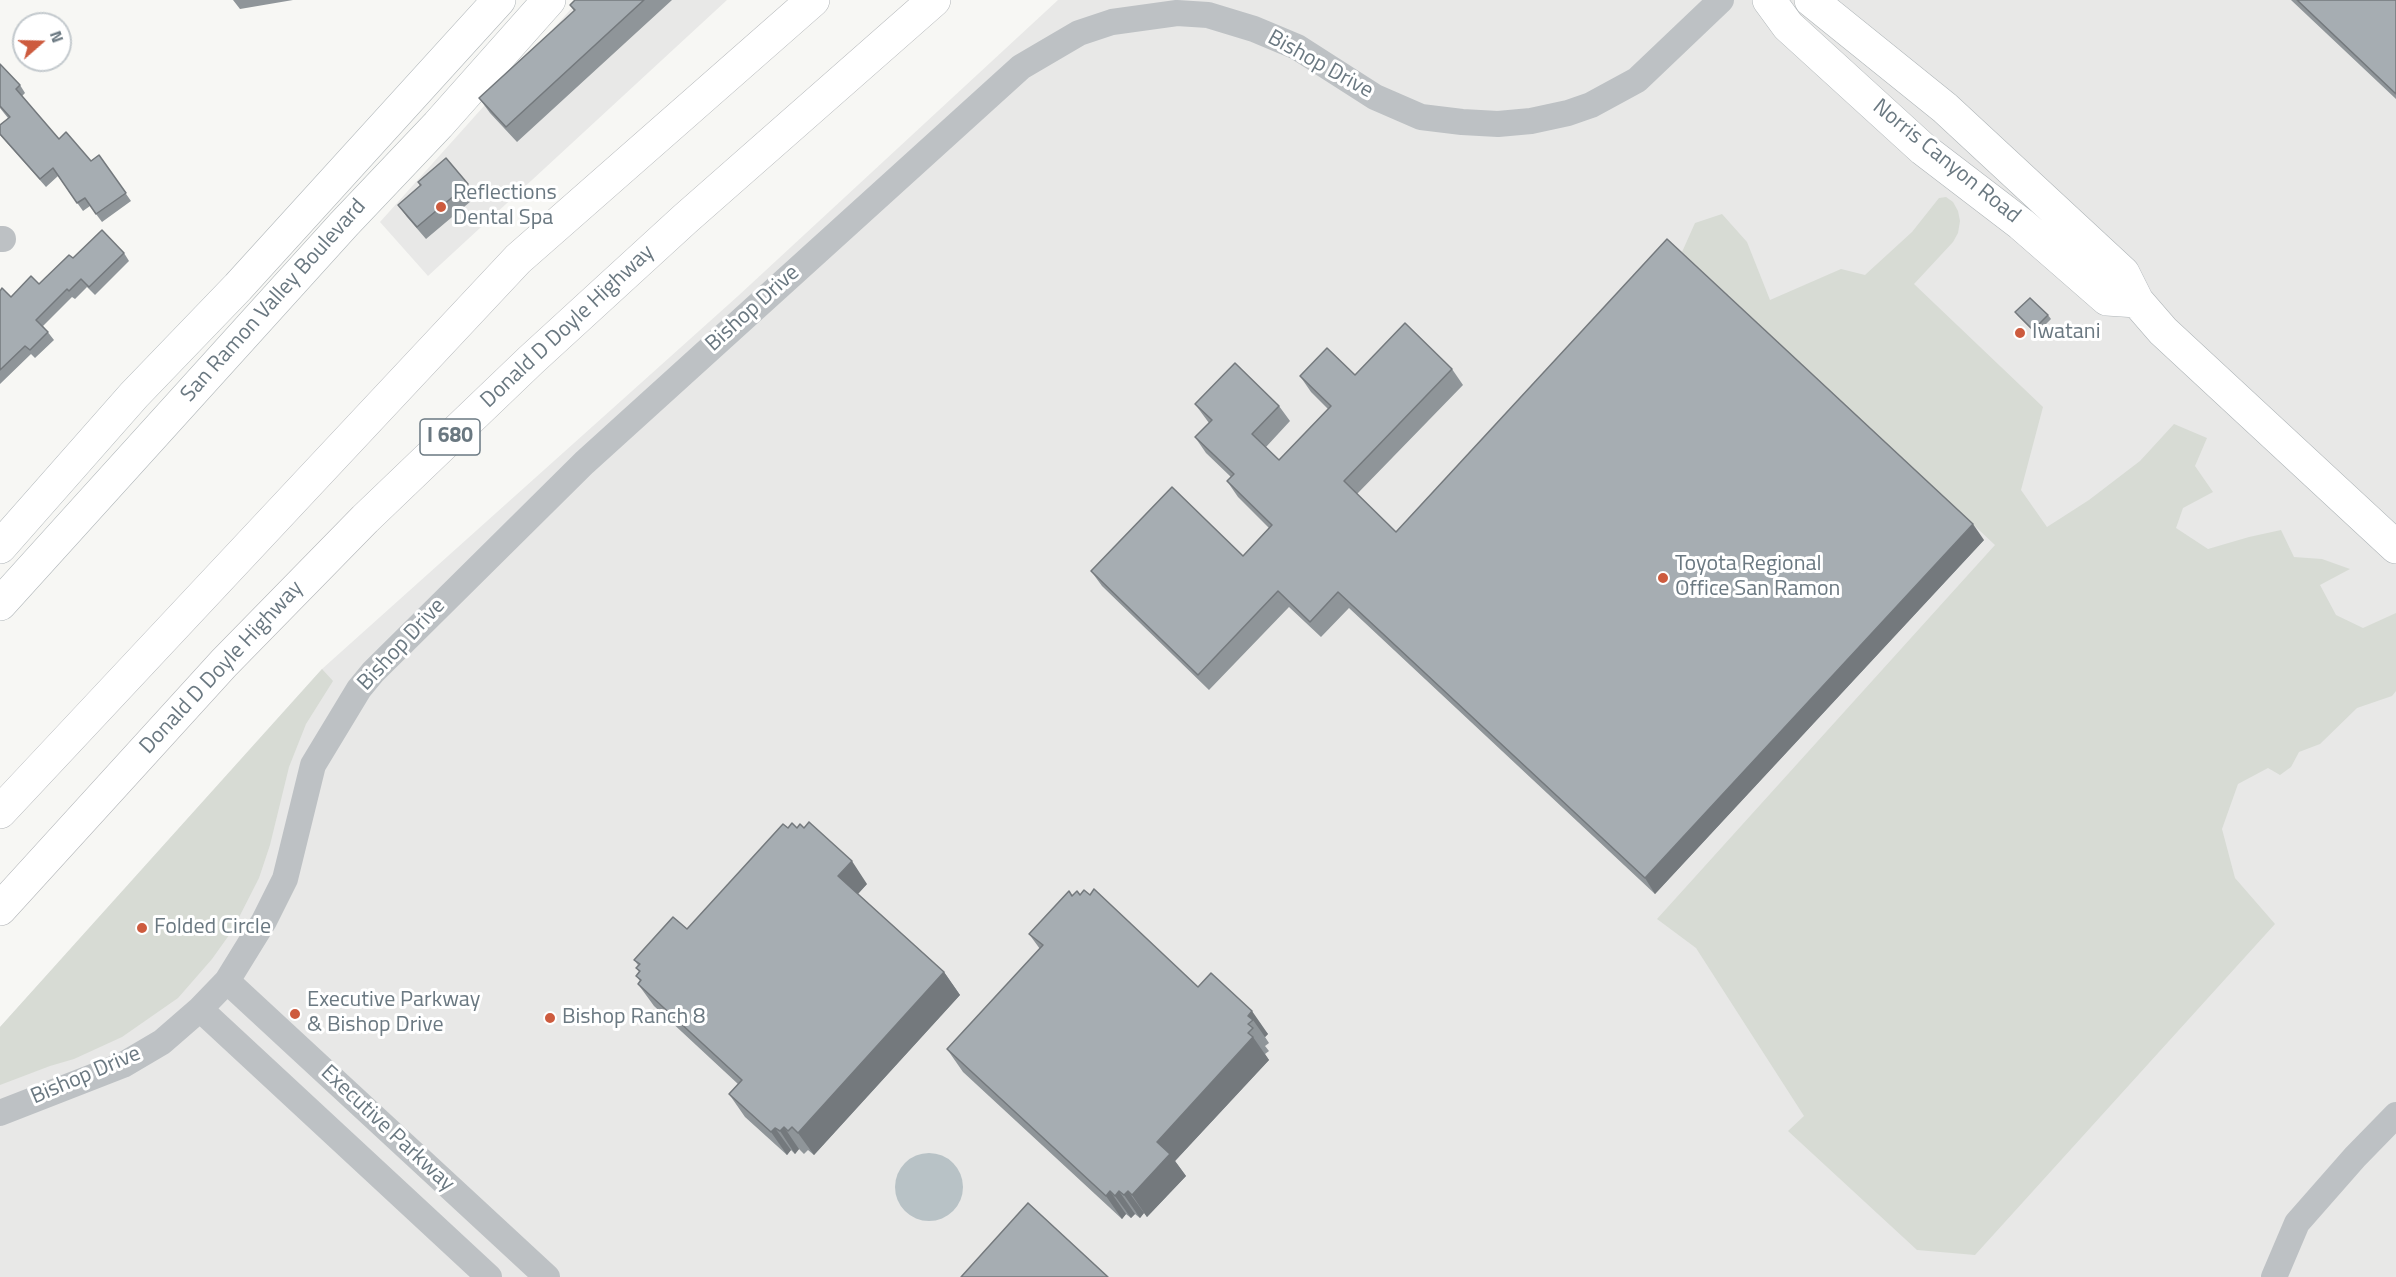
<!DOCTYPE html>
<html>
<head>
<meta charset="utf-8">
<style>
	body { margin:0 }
	#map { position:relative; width:2396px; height:1277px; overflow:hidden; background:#f7f7f4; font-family:"Titillium Web",sans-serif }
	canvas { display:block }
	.north { position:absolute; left:12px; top:12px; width:60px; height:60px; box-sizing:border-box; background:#fff; border:2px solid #c3c9cd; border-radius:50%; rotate:70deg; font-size:16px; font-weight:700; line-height:24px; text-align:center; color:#6a7881 }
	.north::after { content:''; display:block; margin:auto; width:21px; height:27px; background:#cd5b3e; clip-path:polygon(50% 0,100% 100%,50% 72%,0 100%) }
</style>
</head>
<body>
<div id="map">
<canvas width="2396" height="1277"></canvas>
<div class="north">N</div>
</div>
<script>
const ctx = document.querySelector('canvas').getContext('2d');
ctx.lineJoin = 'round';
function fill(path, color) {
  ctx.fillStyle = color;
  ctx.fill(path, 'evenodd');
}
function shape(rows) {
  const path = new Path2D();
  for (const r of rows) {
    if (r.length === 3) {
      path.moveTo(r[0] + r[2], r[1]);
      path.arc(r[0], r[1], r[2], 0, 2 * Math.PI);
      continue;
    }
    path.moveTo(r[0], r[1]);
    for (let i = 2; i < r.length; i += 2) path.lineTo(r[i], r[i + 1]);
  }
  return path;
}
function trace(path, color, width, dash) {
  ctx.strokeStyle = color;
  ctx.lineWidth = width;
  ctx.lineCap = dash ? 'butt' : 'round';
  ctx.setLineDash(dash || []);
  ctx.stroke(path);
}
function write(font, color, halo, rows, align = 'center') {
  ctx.font = font + ' "Titillium Web",sans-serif';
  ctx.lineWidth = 6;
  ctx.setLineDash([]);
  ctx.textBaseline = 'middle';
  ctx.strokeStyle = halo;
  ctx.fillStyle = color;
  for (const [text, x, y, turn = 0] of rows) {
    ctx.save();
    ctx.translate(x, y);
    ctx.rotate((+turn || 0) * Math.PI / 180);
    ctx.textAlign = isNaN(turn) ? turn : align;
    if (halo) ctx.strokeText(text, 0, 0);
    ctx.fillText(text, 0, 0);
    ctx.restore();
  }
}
const built = shape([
	[579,0,727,0,428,276,380,222],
	[1058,0,2396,0,2396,1277,0,1277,0,1027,322,669,738,296]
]);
const green = shape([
	[1946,197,1953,202,1958,211,1960,221,1958,233,1953,242,1914,284,2043,407,2021,490,2047,527,2089,500,2140,461,2174,424,2207,438,2195,466,2213,492,2183,508,2176,528,2208,549,2249,537,2281,530,2294,557,2322,559,2350,569,2320,585,2336,615,2363,628,2396,613,2396,691,2392,696,2357,708,2320,744,2299,752,2291,767,2280,775,2268,768,2238,784,2222,829,2235,878,2275,924,1975,1255,1917,1250,1788,1131,1804,1116,1696,948,1657,919,1995,545,1682,252,1695,223,1722,214,1747,242,1770,300,1841,269,1865,275,1912,232,1939,198],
	[322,669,333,681,306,724,289,767,270,845,259,878,232,931,212,959,178,998,122,1037,74,1059,50,1066,0,1085,0,1027]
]);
const water = shape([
	[929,1187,34]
]);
const street = shape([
	[0,239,3,239],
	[227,981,547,1277],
	[200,1009,489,1277],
	[0,1113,123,1065,162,1042,200,1009,227,981,264,921,285,879,313,765,359,689,373,672,584,463,1021,67,1079,33,1112,22,1177,13,1208,15,1254,29,1297,47,1375,97,1421,117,1462,122,1498,124,1531,121,1568,113,1591,105,1637,80,1721,0],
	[2274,1277,2297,1223,2355,1157,2396,1115]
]);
const secondary = shape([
	[1769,0,1788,26,1923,149,2021,224,2107,299,2137,301],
	[1811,0,1945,108,2123,273,2137,301,2163,331,2396,547],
	[0,547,134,395,238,287,499,0],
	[0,604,344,224,438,125,549,0]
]);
const highway = shape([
	[0,812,518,259,813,0],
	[0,909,224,663,365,519,531,360,685,219,934,0]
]);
const wall = shape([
	[233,0,293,0,240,9],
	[575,0,672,0,517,142,490,113,479,98,574,11,570,5],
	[2291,0,2396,0,2396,99],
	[0,64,20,85,25,93,22,96,59,139,91,161,99,155,131,201,102,222,90,206,83,211,58,176,46,187,0,135,0,125,8,118,0,108],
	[418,182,468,184,477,196,426,239,407,217,398,205,420,186],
	[124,253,129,261,95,295,87,287,75,299,72,297,43,326,54,340,35,358,31,354,0,384,0,291,11,297,39,284,73,258],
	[2015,312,2048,315,2051,319,2036,334,2018,316],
	[1452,369,1463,385,1357,494,1396,532,1984,540,1655,894,1349,608,1321,637,1289,607,1209,690,1102,586,1091,571,1243,556,1269,528,1238,497,1227,481,1231,477,1206,453,1195,437,1209,423,1195,404,1279,406,1290,421,1266,447,1279,460,1328,409,1311,392,1300,376,1355,375],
	[867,884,858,894,944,972,960,995,814,1155,808,1150,804,1154,799,1149,795,1154,791,1150,787,1155,745,1117,729,1094,738,1084,654,1006,638,984,640,981,636,976,639,972,636,968,638,965,634,960,687,929],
	[1080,895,1198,987,1211,973,1268,1034,1265,1037,1269,1043,1265,1046,1269,1051,1265,1054,1269,1060,1175,1161,1186,1176,1147,1217,1144,1213,1140,1218,1135,1214,1131,1218,1126,1214,1122,1219,963,1072,947,1049,1040,949,1029,934,1072,896]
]);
const shadedWall = shape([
	[1973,524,1984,540,1655,894,1645,878],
	[852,861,867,884,854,898,838,876],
	[944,972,960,995,814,1155,798,1133],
	[1252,1011,1268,1034,1265,1037,1253,1020,1248,1016],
	[1253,1037,1269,1060,1175,1161,1186,1176,1147,1217,1132,1195,1157,1142],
	[784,1127,799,1149,795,1154,780,1131],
	[775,1128,791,1150,787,1155,771,1132],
	[1110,1191,1126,1214,1122,1219,1106,1196],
	[1119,1191,1135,1214,1131,1218,1115,1196],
	[1128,1191,1144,1213,1140,1218,1124,1195]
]);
const building = shape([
	[575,0,644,0,506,127,479,98,575,10,570,5,575,0],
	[2297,0,2396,0,2396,94,2297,0],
	[0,64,20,85,16,89,59,139,66,132,91,161,99,155,126,193,96,214,85,198,77,203,53,168,40,179,0,134,0,125,10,117,0,106,0,64],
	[446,158,468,184,417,227,398,205,421,185,418,182,446,158],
	[102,230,124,253,89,287,81,279,69,291,67,289,36,320,48,332,30,350,25,346,0,370,0,291,2,288,11,297,31,276,39,284,69,255,73,258,102,230],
	[1667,239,1973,524,1645,878,1338,592,1310,622,1278,591,1198,675,1091,571,1172,487,1243,556,1272,525,1227,481,1234,474,1195,437,1212,420,1195,404,1235,363,1279,406,1252,434,1279,460,1331,406,1300,376,1327,348,1355,375,1405,323,1452,369,1344,481,1396,532,1667,239],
	[2030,298,2048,315,2033,330,2015,312,2030,298],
	[809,822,852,861,838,876,944,972,798,1133,792,1127,788,1131,784,1127,780,1131,775,1128,771,1132,729,1094,742,1080,638,984,641,980,636,976,640,971,636,968,640,964,634,960,673,917,687,929,783,824,788,828,792,823,797,828,800,824,804,828,809,822],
	[1094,889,1198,987,1211,973,1252,1011,1248,1016,1253,1020,1248,1024,1253,1028,1248,1033,1253,1037,1157,1142,1170,1154,1132,1195,1128,1191,1124,1195,1119,1191,1115,1196,1110,1191,1106,1196,947,1049,1043,945,1029,934,1069,891,1072,896,1077,891,1080,895,1084,890,1090,895,1094,889],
	[1028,1203,1108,1277,961,1277,1028,1203]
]);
const markers = [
	[441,207,6,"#cd5b3e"],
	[2020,333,6,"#cd5b3e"],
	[1663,578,6,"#cd5b3e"],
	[142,928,6,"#cd5b3e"],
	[295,1014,6,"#cd5b3e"],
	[550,1018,6,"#cd5b3e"]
];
const shields = [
	[450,437,60]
];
const shieldNames = [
	["I 680",450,437]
];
const streetNames = [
	["Bishop Drive",1320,65,29],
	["Norris Canyon Road",1946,162,39],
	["San Ramon Valley Boulevard",274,301,-48],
	["Bishop Drive",753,309,-42],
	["Donald D Doyle Highway",568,327,-43],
	["Bishop Drive",402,645,-47],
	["Donald D Doyle Highway",222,668,-47],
	["Bishop Drive",86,1076,-23],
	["Executive Parkway",387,1129,43]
];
const poiNames = [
	["Reflections",453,194],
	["Dental Spa",453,219],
	["Iwatani",2032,333],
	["Toyota Regional",1675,565],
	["Office San Ramon",1675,590],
	["Folded Circle",154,928],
	["Executive Parkway",307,1001],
	["& Bishop Drive",307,1026],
	["Bishop Ranch 8",562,1018]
];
fill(built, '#e8e8e7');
fill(green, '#d7dbd4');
fill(water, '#b8c2c6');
trace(secondary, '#afb5b8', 34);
trace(highway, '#b1b4b7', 34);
trace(street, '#bdc1c4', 26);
trace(secondary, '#fff', 33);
trace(highway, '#fff', 33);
fill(wall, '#8f9599');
fill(shadedWall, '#74797d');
fill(building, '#a6adb2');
trace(building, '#74797d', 1.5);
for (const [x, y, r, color] of markers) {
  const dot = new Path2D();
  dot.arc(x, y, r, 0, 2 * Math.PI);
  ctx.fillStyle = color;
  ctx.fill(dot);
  trace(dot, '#fff', 2);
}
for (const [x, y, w] of shields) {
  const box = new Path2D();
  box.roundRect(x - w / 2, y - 18, w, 36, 4.5);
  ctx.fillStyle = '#fff';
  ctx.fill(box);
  trace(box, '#6a7881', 1.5);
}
write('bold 21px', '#6a7881', null, shieldNames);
write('22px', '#6a7881', '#fff', streetNames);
write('22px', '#6a7881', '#fff', poiNames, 'left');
</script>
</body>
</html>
